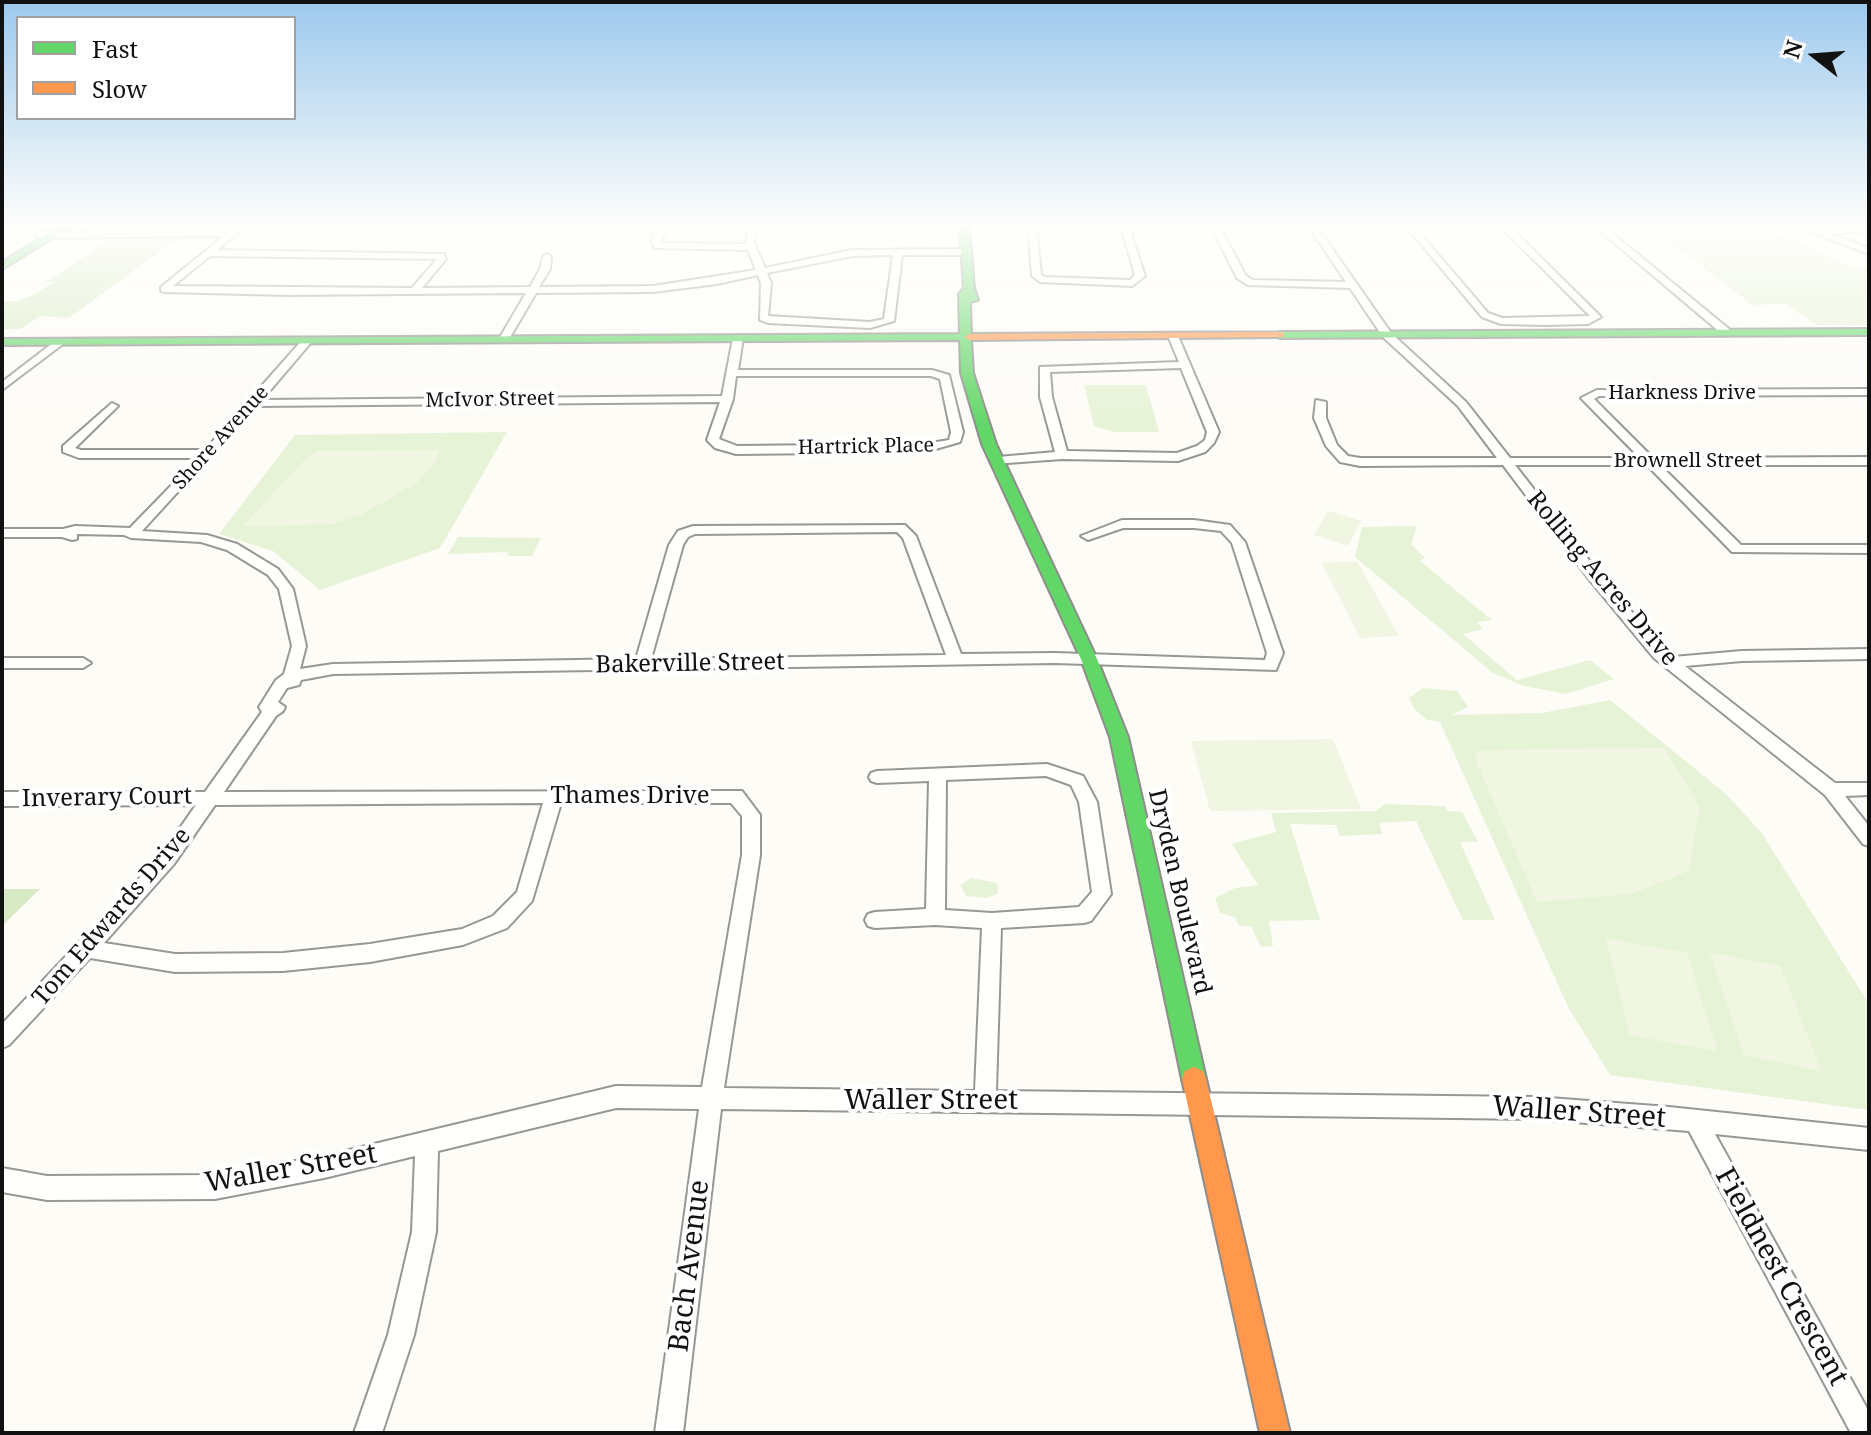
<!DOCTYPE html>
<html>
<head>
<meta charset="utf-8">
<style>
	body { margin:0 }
	#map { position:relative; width:1871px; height:1435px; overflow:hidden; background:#fdfcf7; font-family:"Noto Serif",serif }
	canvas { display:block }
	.frame { position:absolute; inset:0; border:4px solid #111; pointer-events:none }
	.legend { position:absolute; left:16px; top:16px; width:280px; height:104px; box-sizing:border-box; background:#fff; border:2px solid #a0a0a0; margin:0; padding:10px 14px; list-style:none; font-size:24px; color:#111 }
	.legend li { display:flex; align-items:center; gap:16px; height:40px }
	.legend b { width:40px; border:2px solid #a0a0a0 }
	.north { position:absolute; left:1775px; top:16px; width:80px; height:80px; -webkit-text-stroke:6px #fff; paint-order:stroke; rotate:287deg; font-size:22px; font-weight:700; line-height:32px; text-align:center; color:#111 }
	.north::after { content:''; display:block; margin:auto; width:28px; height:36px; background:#111; clip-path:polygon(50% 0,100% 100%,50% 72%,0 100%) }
</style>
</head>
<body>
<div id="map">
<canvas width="1871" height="1435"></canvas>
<div class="frame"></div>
<ul class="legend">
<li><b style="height:10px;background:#63d668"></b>Fast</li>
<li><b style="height:10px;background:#ff974d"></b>Slow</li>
</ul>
<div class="north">N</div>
</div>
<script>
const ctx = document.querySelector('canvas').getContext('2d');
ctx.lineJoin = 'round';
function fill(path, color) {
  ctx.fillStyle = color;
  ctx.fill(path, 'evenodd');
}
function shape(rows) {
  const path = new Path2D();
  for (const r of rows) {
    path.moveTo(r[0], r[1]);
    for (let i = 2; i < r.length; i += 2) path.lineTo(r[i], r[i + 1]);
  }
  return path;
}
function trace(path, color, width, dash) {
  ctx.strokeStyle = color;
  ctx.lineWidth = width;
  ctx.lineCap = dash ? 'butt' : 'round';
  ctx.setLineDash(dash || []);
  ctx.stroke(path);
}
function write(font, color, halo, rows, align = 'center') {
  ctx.font = font + ' "Noto Serif",serif';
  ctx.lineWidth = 8;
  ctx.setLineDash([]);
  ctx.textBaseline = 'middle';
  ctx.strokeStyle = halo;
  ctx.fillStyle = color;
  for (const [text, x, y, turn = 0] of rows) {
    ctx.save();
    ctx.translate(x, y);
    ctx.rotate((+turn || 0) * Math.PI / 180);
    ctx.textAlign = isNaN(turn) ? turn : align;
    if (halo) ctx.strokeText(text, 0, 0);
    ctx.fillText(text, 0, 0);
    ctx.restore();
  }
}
const green = shape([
	[475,224,616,224,609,236,464,237],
	[1647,224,1744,224,1745,227,1789,238,1856,269,1869,268,1869,325,1817,325,1786,304,1752,305],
	[1084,385,1146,385,1159,432,1114,432,1094,426],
	[507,432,440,548,320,590,273,551,219,534,295,435],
	[1417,526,1411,544,1425,558,1420,561,1492,620,1477,622,1483,629,1463,634,1517,680,1590,660,1614,679,1566,694,1524,686,1493,673,1355,557,1362,527],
	[458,537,541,538,532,556,507,556,508,552,448,554],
	[1423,688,1457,691,1468,707,1452,715,1542,713,1610,700,1725,793,1761,832,1869,1004,1869,1110,1610,1075,1568,1007,1440,722,1427,720,1415,710,1409,698],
	[1385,804,1445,806,1447,811,1462,812,1478,842,1460,842,1495,920,1463,920,1416,821,1379,823,1382,834,1340,836,1336,825,1290,824,1320,920,1269,921,1273,946,1261,947,1251,926,1239,926,1235,917,1220,913,1215,898,1235,888,1258,885,1232,844,1276,832,1271,813,1376,811],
	[971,878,997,883,998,893,987,898,966,896,960,885]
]);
const forest = shape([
	[113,237,180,237,69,318,40,316,21,329,2,329,2,301,16,301,33,295,54,282,46,282],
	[2,889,40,889,2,926]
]);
const pitch = shape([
	[440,450,433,464,417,483,360,515,334,524,242,527,308,456,319,451],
	[1328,511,1361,521,1348,546,1314,535],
	[1357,561,1399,636,1360,638,1322,563],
	[1333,739,1361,809,1210,811,1191,741],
	[1664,748,1700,807,1689,871,1632,894,1537,902,1475,759,1478,750],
	[1606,938,1687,953,1718,1052,1630,1035],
	[1710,952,1781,966,1821,1071,1744,1055]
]);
const street = shape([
	[239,224,248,224,217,250,444,254,446,259,422,288,530,287,540,269,543,257,547,254,551,257,550,269,539,287,653,286,756,270,748,250,655,248,651,242,658,224,666,224,661,243,746,244,750,224,758,224,754,243,765,268,852,250,966,249,970,252,966,255,902,255,894,321,870,328,768,323,760,320,761,283,758,275,717,284,653,292,536,293,509,339,504,342,499,339,526,293,288,295,164,292,161,291,161,287,224,236,40,238,36,235,40,232,231,230,239,224],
	[893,255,884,319,870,322,768,316,771,283,767,273,852,256,893,255],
	[210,256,437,259,412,288,173,286,210,256],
	[1028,224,1036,224,1041,275,1045,277,1130,280,1135,275,1120,224,1128,224,1145,276,1132,286,1040,282,1032,276,1028,224],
	[1210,224,1218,224,1246,276,1253,280,1346,282,1307,224,1315,224,1391,333,1466,402,1510,458,1640,458,1581,398,1597,390,1869,389,1869,395,1599,396,1594,399,1653,458,1869,457,1869,465,1660,465,1741,545,1869,545,1869,553,1732,552,1647,465,1515,465,1599,573,1664,650,1673,657,1742,651,1869,649,1869,659,1742,661,1685,666,1835,783,1869,783,1869,795,1845,796,1869,826,1869,846,1863,844,1825,795,1654,658,1589,579,1503,465,1360,466,1340,462,1326,446,1314,418,1316,400,1326,402,1326,418,1337,445,1348,456,1360,458,1497,458,1458,406,1383,337,1350,288,1248,285,1237,278,1210,224],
	[1404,224,1412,224,1488,313,1502,318,1590,316,1498,224,1507,224,1601,317,1588,324,1546,325,1501,324,1482,317,1404,224],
	[1592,224,1601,224,1729,329,1729,333,1721,333,1592,224],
	[1789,224,1801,224,1822,231,1869,225,1869,231,1830,234,1869,248,1869,254,1789,224],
	[1173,333,1178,336,1219,432,1214,443,1205,452,1178,461,1062,459,994,464,994,458,998,457,1055,452,1040,397,1040,367,1179,362,1168,336,1173,333],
	[1181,368,1207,432,1205,440,1197,446,1177,453,1067,451,1052,397,1050,372,1181,368],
	[738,335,743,338,738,370,932,370,949,375,963,432,960,442,925,452,736,454,715,448,707,440,720,402,256,406,142,531,207,535,237,544,278,569,293,589,306,646,300,669,333,664,636,659,669,545,678,531,693,526,905,525,916,536,961,654,1055,653,1265,660,1267,653,1232,543,1221,531,1194,528,1123,528,1088,540,1081,536,1122,520,1194,520,1230,525,1245,542,1283,653,1276,670,1055,663,333,674,301,680,299,685,287,688,278,702,285,707,283,711,276,716,224,792,742,791,760,815,760,855,724,1088,975,1091,982,928,935,925,875,928,868,926,865,920,868,914,875,912,926,909,929,781,877,783,871,781,869,777,871,773,877,771,1047,764,1083,776,1097,802,1111,894,1091,921,1084,923,1001,928,996,1091,1536,1097,1669,1107,1869,1128,1869,1150,1715,1134,1869,1412,1869,1433,1851,1433,1689,1131,1536,1119,721,1109,683,1433,655,1433,699,1109,616,1108,438,1151,436,1232,414,1335,382,1433,354,1433,388,1335,412,1232,415,1156,324,1178,215,1199,47,1200,2,1192,2,1168,47,1176,215,1175,324,1156,616,1086,702,1087,742,855,742,816,731,803,561,803,532,901,507,928,463,945,370,962,283,971,175,972,90,958,9,1045,2,1048,2,1024,162,854,196,805,2,806,2,792,205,792,262,712,259,707,276,680,284,674,292,646,279,589,268,575,227,550,201,542,131,538,124,535,77,534,77,539,72,540,62,537,2,537,2,529,63,529,75,526,130,528,198,458,79,458,63,452,63,446,112,403,118,406,116,408,75,448,81,450,205,450,304,338,313,340,262,400,722,396,733,338,738,335],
	[736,376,931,376,940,379,951,432,949,440,925,444,737,446,719,439,733,399,736,376],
	[897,532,903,538,946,655,651,659,683,545,688,537,695,534,897,532],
	[1046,776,1071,785,1079,802,1092,892,1079,907,992,913,945,910,946,780,1046,776],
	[543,803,517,892,493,916,462,929,370,944,283,953,175,954,104,943,174,864,215,805,543,803],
	[54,342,63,344,2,390,2,382,54,342],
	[2,658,83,658,91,663,83,668,2,668,2,658]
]);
const fast = shape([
	[64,224,75,224,2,269,2,262,64,224],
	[959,224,969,224,974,288,978,300,970,302,971,334,976,337,971,340,973,373,996,444,1097,659,1128,737,1206,1079,1203,1087,1194,1091,1185,1087,1182,1079,1110,737,1081,659,982,444,961,373,960,340,2,345,2,339,960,334,959,294,964,288,959,224],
	[1869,329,1869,335,1280,338,1274,335,1280,332,1869,329]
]);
const slow = shape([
	[1280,332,1284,333,1284,337,970,340,964,337,970,334,1280,332],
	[1194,1067,1203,1071,1206,1079,1290,1433,1260,1433,1182,1079,1185,1071,1194,1067]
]);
const farStreetnames = [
	["Harkness Drive",1682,393],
	["McIvor Street",490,400,-1],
	["Shore Avenue",221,438,-48],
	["Hartrick Place",866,447,-1],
	["Brownell Street",1688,461]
];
const streetNames = [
	["Rolling Acres Drive",1602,579,50],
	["Bakerville Street",690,664,-1],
	["Thames Drive",630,796],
	["Inverary Court",107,798,-1],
	["Dryden Boulevard",1179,892,77],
	["Tom Edwards Drive",112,917,-49]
];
const nearStreetnames = [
	["Waller Street",931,1101],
	["Waller Street",1579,1113,4],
	["Waller Street",291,1169,-10],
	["Bach Avenue",690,1266,-83],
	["Fieldnest Crescent",1781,1277,61]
];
fill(green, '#e7f3d7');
fill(forest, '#d8eac5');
fill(pitch, '#f0f6e1');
trace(street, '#979795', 4);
trace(fast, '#8e8d8b', 4);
trace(slow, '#8e8d8b', 4);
fill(street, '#fffffe');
fill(fast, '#63d668');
fill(slow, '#ff974d');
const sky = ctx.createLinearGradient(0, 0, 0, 425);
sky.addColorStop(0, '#9dc9ee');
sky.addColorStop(0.53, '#fefefb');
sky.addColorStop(1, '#fefefb00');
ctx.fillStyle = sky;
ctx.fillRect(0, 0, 1871, 425);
write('20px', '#111', '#fff', farStreetnames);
write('24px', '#111', '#fff', streetNames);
write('28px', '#111', '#fff', nearStreetnames);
</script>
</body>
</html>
